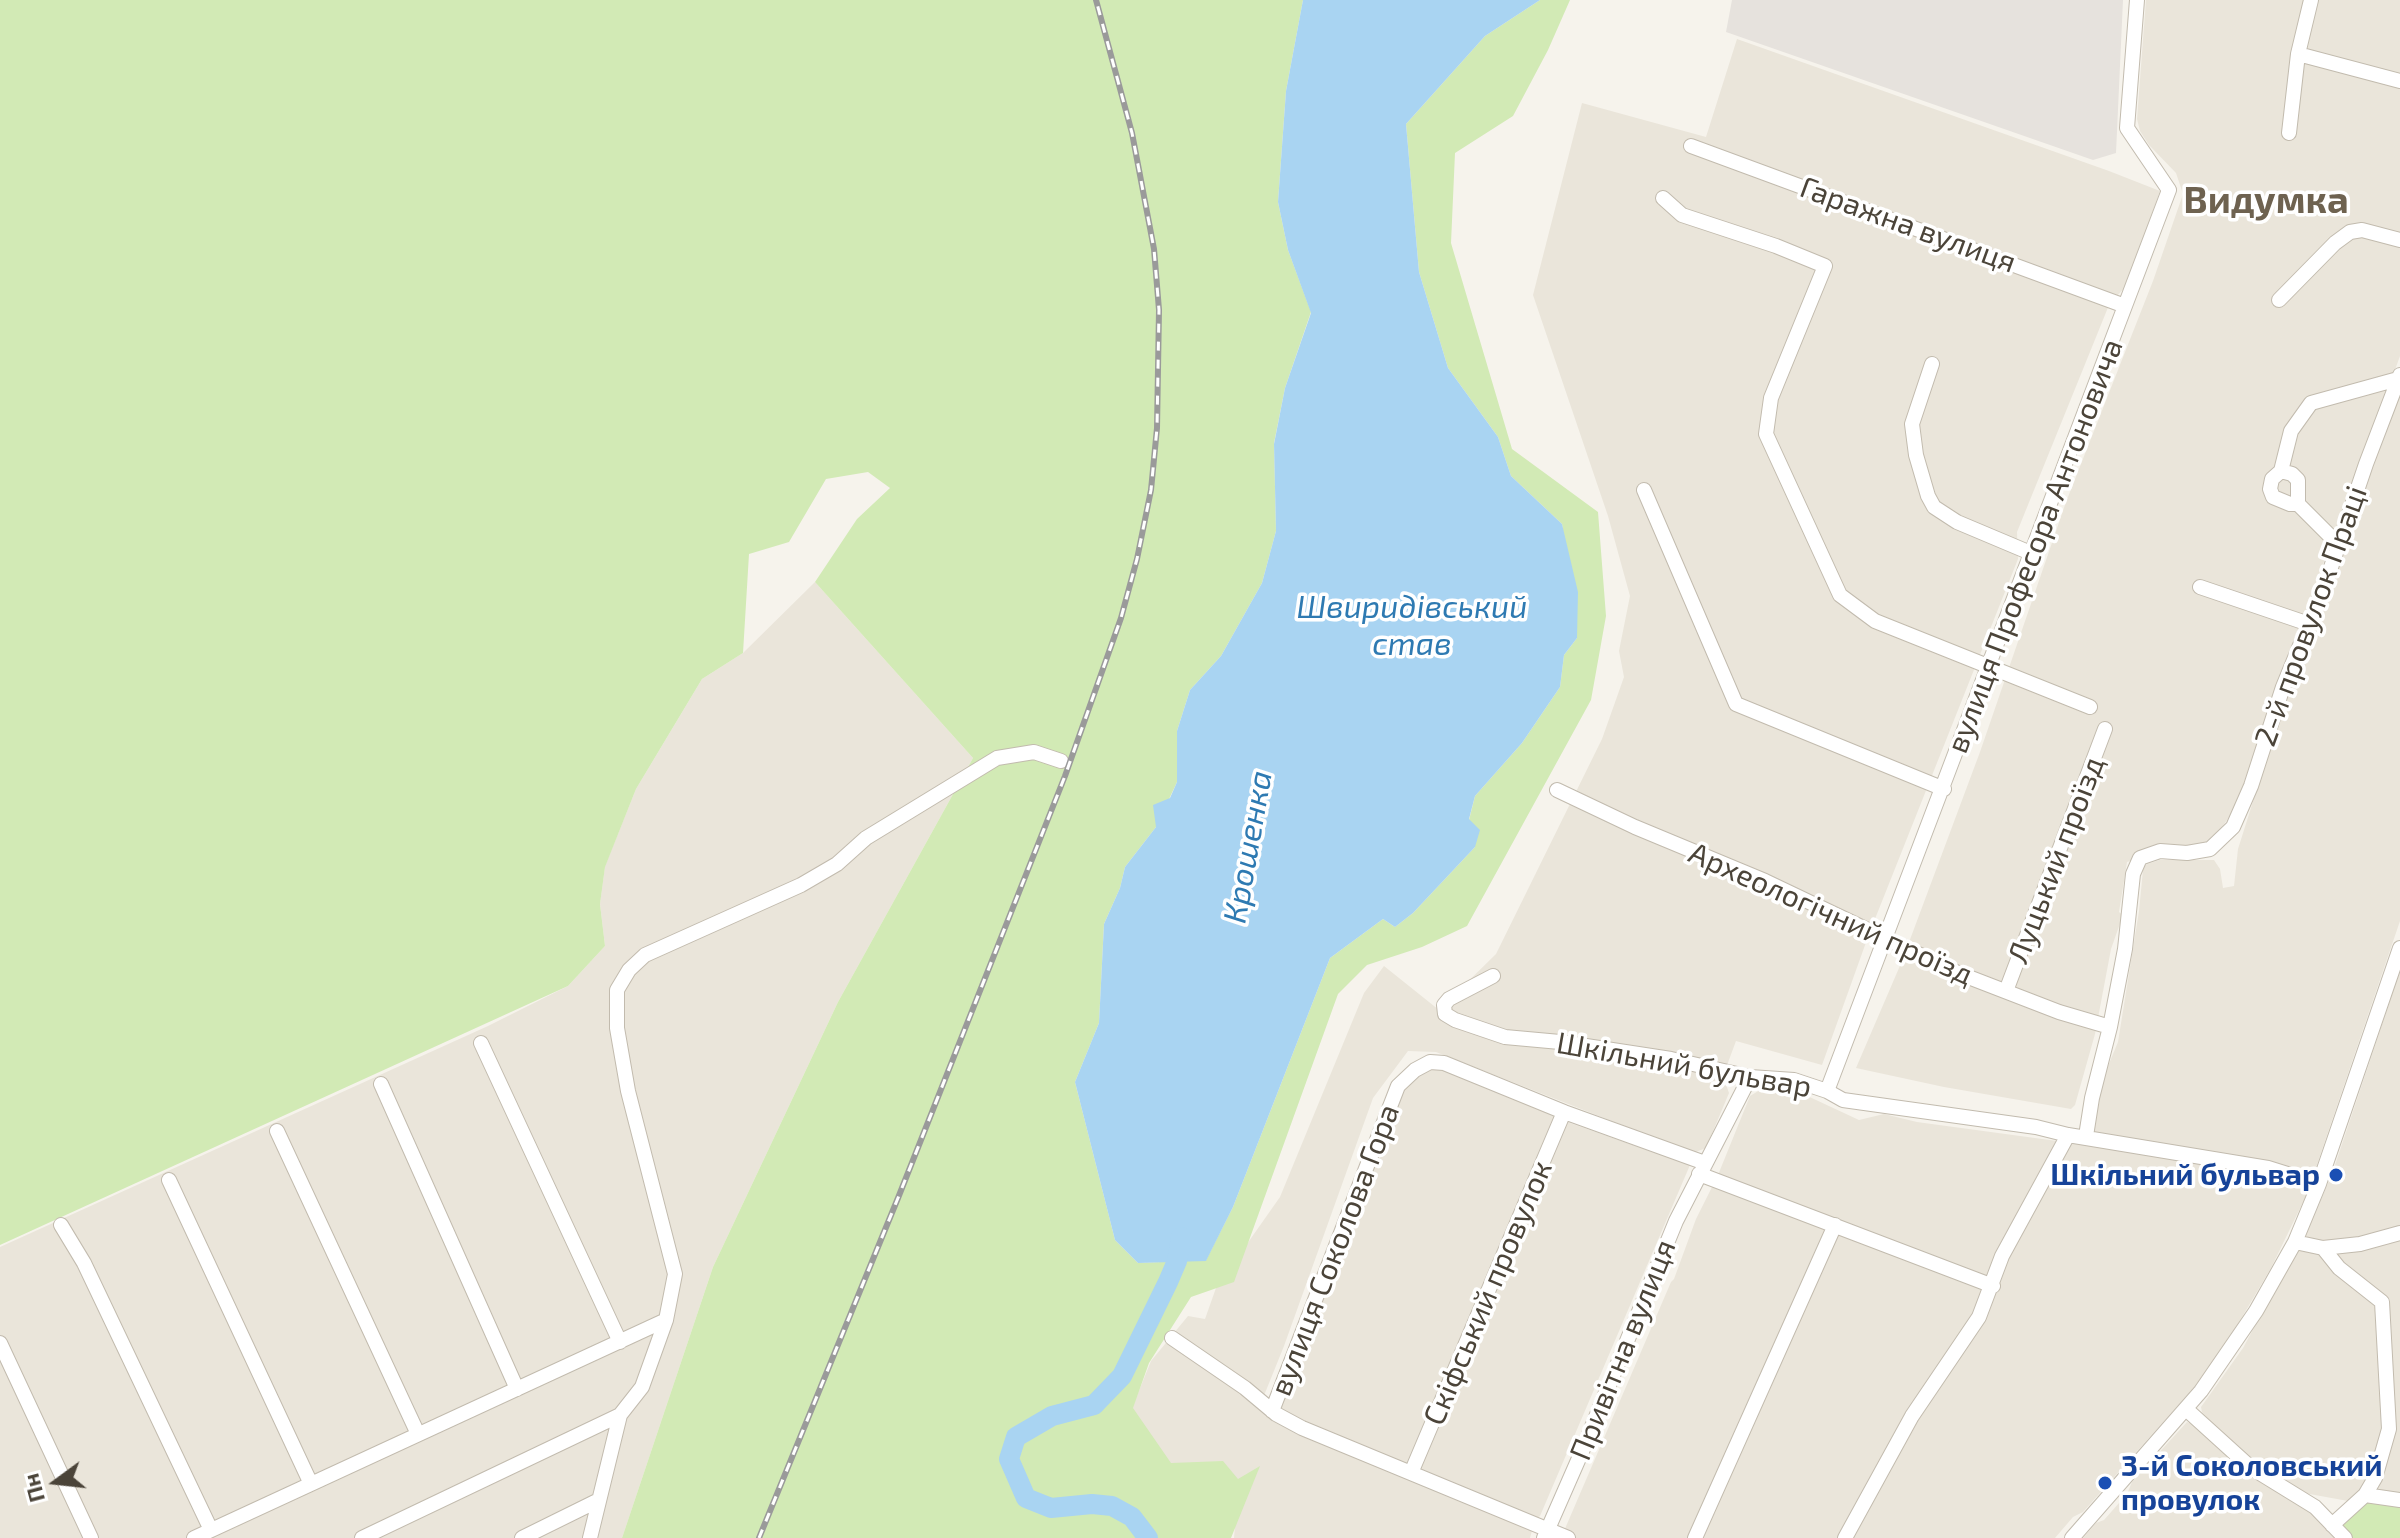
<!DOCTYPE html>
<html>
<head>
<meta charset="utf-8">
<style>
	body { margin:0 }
	#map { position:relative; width:2400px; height:1538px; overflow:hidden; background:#f6f3ec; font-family:"Exo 2",sans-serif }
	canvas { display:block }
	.north { position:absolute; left:16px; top:1442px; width:80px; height:80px; -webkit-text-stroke:6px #fff; paint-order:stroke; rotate:255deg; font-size:22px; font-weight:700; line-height:32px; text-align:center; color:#4b4439 }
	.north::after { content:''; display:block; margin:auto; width:28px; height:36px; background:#4b4439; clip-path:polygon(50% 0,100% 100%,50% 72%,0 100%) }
</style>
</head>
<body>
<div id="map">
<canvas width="2400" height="1538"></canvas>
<div class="north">Пн</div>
</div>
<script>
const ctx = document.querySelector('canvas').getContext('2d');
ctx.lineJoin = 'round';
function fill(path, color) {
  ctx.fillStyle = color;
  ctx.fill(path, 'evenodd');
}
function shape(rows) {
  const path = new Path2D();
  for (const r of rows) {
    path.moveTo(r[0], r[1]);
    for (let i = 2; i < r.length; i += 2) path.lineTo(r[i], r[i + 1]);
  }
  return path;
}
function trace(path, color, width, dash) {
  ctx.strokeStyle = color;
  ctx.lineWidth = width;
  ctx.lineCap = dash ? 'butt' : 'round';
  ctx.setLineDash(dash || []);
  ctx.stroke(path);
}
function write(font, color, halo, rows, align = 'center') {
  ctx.font = font + ' "Exo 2",sans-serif';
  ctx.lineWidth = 7;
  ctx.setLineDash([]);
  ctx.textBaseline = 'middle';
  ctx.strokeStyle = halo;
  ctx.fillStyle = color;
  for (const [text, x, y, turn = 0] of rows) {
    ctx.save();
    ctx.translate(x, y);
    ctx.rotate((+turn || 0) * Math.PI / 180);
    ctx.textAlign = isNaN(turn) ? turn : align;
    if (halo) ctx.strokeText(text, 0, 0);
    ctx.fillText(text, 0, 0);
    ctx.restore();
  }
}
const residential = shape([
	[2146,0,2400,0,2400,356,2339,524,2332,529,2326,556,2282,673,2237,806,2212,841,2198,847,2157,852,2127,862,2119,912,2123,915,2111,949,2095,1034,2075,1105,2071,1109,1944,1087,1856,1068,1902,961,1980,752,2066,502,2153,281,2183,194,2176,173,2149,145,2140,131,2137,119],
	[1737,39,2109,171,2160,191,2126,286,2109,305,2017,532,2018,559,1869,934,1822,1065,1736,1041,1723,1076,1729,1093,1706,1148,1693,1153,1436,1052,1408,1051,1373,1098,1284,1346,1261,1403,1277,1409,1399,1092,1428,1068,1445,1069,1570,1123,1690,1165,1540,1516,1535,1519,1530,1538,1234,1538,1236,1515,1088,1448,1132,1408,1151,1361,1188,1316,1205,1319,1216,1288,1280,1197,1364,993,1384,966,1439,1010,1496,954,1602,739,1624,677,1619,651,1630,596,1608,516,1533,295,1582,103,1706,137],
	[2400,386,2400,921,2307,1194,2271,1268,2232,1334,2196,1385,2083,1512,2073,1517,2055,1538,1561,1538,1671,1282,1674,1279,1696,1219,1718,1175,1750,1096,1760,1090,1801,1093,1859,1120,1884,1114,1917,1122,2057,1141,2076,1142,2093,1128,2103,1078,2118,1042,2139,911,2143,870,2145,865,2159,860,2214,860,2220,869,2223,888,2234,886,2238,849,2286,697,2331,589],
	[815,582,973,758,838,1002,713,1267,622,1538,0,1538,0,1247,488,1026,568,986,605,946,600,904,605,866,636,789,702,679,743,653],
	[2400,971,2400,1497,2357,1496,2348,1501,2304,1493,2248,1456,2218,1431,2202,1412,2201,1407,2243,1348,2312,1220,2332,1174],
	[2187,1422,2192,1424,2246,1473,2299,1502,2337,1538,2083,1538,2096,1523,2104,1520,2127,1494,2132,1482]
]);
const industrial = shape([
	[1732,0,2123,0,2116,153,2093,160,1726,32]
]);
const green = shape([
	[0,0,1303,0,1286,91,1278,202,1288,250,1311,312,1285,388,1274,443,1276,531,1262,583,1221,656,1190,690,1177,731,1177,782,1156,827,1125,867,1120,888,1104,924,1099,1023,1075,1082,1115,1240,1138,1263,1206,1260,1233,1207,1330,958,1383,919,1395,927,1413,913,1475,847,1469,820,1475,796,1522,743,1560,687,1564,655,1577,638,1562,524,1511,476,1498,437,1448,368,1419,272,1406,124,1485,36,1540,0,1570,0,1548,50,1513,116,1455,153,1451,243,1512,449,1598,512,1606,616,1591,700,1467,926,1422,947,1367,965,1338,994,1234,1282,1191,1297,1149,1363,1133,1408,1171,1463,1223,1461,1238,1479,1260,1466,1231,1538,622,1538,713,1267,838,1002,973,758,815,582,857,519,890,488,868,472,826,479,789,542,749,554,743,653,702,679,636,789,605,867,600,904,605,946,568,986,0,1245],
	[2365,1495,2400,1500,2400,1538,2345,1538,2332,1525]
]);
const water = shape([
	[1303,0,1540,0,1485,36,1406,124,1419,272,1448,368,1498,437,1511,476,1562,524,1578,592,1577,638,1564,655,1560,687,1522,743,1475,796,1469,819,1480,830,1475,847,1413,913,1395,927,1383,919,1330,958,1233,1207,1206,1261,1138,1263,1115,1240,1075,1082,1099,1023,1104,924,1120,888,1125,867,1156,827,1153,805,1170,798,1177,782,1177,731,1190,690,1221,656,1262,583,1276,531,1274,444,1285,388,1311,313,1288,250,1278,202,1286,91]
]);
const river = shape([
	[1148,1538,1132,1517,1112,1506,1092,1504,1051,1508,1026,1498,1009,1459,1016,1437,1052,1416,1094,1405,1122,1376,1168,1282,1177,1261,1181,1237]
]);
const minor = shape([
	[2298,54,2400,81],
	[2289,133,2298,54,2311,0],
	[1691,146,2125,306],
	[1663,198,1682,215,1776,246,1825,266,1771,398,1766,434,1840,595,1875,621,2090,707],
	[2279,300,2335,243,2350,232,2362,230,2400,240],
	[1932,364,1912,424,1916,455,1928,496,1934,507,1957,522,2033,554],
	[2281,471,2292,474,2298,480,2298,504],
	[1644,490,1736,704,1944,789],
	[2339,545,2298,504,2290,504,2273,497,2270,489,2272,479,2281,471,2291,431,2311,403,2398,379],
	[2200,587,2309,624],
	[1557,790,1635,827,1765,881,1958,973,2059,1012,2110,1027],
	[1493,976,1449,999,1444,1005,1445,1014,1455,1020,1505,1037,1560,1042,1671,1059,1750,1077,1794,1080,1827,1091,1843,1100,2036,1127,2068,1135,2268,1168,2319,1184],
	[2006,991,2105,729],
	[481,1043,620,1342],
	[381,1084,517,1389],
	[1827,1091,2169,190,2127,128,2137,0],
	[277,1131,418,1434],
	[2086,1136,2092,1098,2110,1027,2125,949,2133,874,2140,858,2160,851,2187,853,2210,849,2233,827,2251,786,2283,687,2326,582,2366,464,2400,375],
	[1699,1174,1993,1286],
	[169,1180,311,1484],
	[61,1225,84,1263,211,1530],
	[2295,1242,2323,1248,2360,1244,2400,1233],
	[2323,1248,2339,1268,2382,1302,2389,1429,2375,1478,2365,1495],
	[1172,1338,1245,1388,1276,1414,1302,1428,1568,1538],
	[0,1343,91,1538],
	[2186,1409,2250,1467,2315,1507,2345,1538],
	[1272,1411,1398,1086,1415,1070,1430,1062,1444,1063,1564,1112,1705,1163],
	[1411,1473,1564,1112],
	[2332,1525,2365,1495,2400,1500],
	[194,1538,666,1320],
	[362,1538,620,1415,642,1387,666,1320,675,1274,628,1091,617,1028,617,990,629,970,645,955,801,885,837,864,866,838,997,758,1034,752,1061,761],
	[522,1538,599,1500],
	[590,1538,620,1415],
	[1544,1538,1583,1449,1676,1221,1750,1077],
	[1695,1538,1835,1225],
	[1845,1538,1912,1416,1979,1317,2002,1256,2068,1135],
	[2072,1538,2201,1391,2256,1311,2295,1242,2319,1184,2400,948]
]);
const rail = shape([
	[759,1538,898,1198,1065,776,1121,618,1137,559,1151,490,1157,428,1159,310,1154,249,1132,133,1096,0]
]);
const markers = [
	[2336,1175,8,"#1a4fb4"],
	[2105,1483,8,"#1a4fb4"]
];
const streetNames = [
	["Гаражна вулиця",1908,225,20],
	["вулиця Професора Антоновича",2035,546,-69],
	["2-й провулок Праці",2311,616,-70],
	["Луцький проїзд",2056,860,-69],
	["Археологічний проїзд",1831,914,24],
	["Шкільний бульвар",1684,1065,10],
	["вулиця Соколова Гора",1335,1250,-69],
	["Скіфський провулок",1488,1293,-67],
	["Привітна вулиця",1623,1350,-68]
];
const transitNames = [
	["Шкільний бульвар",2320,1175],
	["3-й Соколовський",2121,1466,"left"],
	["провулок",2121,1500,"left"]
];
const waterNames = [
	["Швиридівський",1412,607],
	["став",1412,644],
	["Крошенка",1248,847,-80]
];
const districtNames = [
	["Видумка",2266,200]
];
fill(residential, '#eae5da');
fill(industrial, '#e6e2dd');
fill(green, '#d2eab5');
fill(water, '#a9d4f2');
trace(river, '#a9d4f2', 20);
trace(minor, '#c2bbae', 16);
trace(minor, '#fff', 14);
trace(rail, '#9a9a9a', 6);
trace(rail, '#fff', 3, [9]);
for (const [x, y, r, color] of markers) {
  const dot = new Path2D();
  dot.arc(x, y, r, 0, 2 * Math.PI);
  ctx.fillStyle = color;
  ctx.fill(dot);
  trace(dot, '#fff', 3);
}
write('30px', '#4b4439', '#fff', streetNames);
write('bold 30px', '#164399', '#fff', transitNames, 'right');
write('italic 32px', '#2e7ab2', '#fff', waterNames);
write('bold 38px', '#6e6250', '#fff', districtNames);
</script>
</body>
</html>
